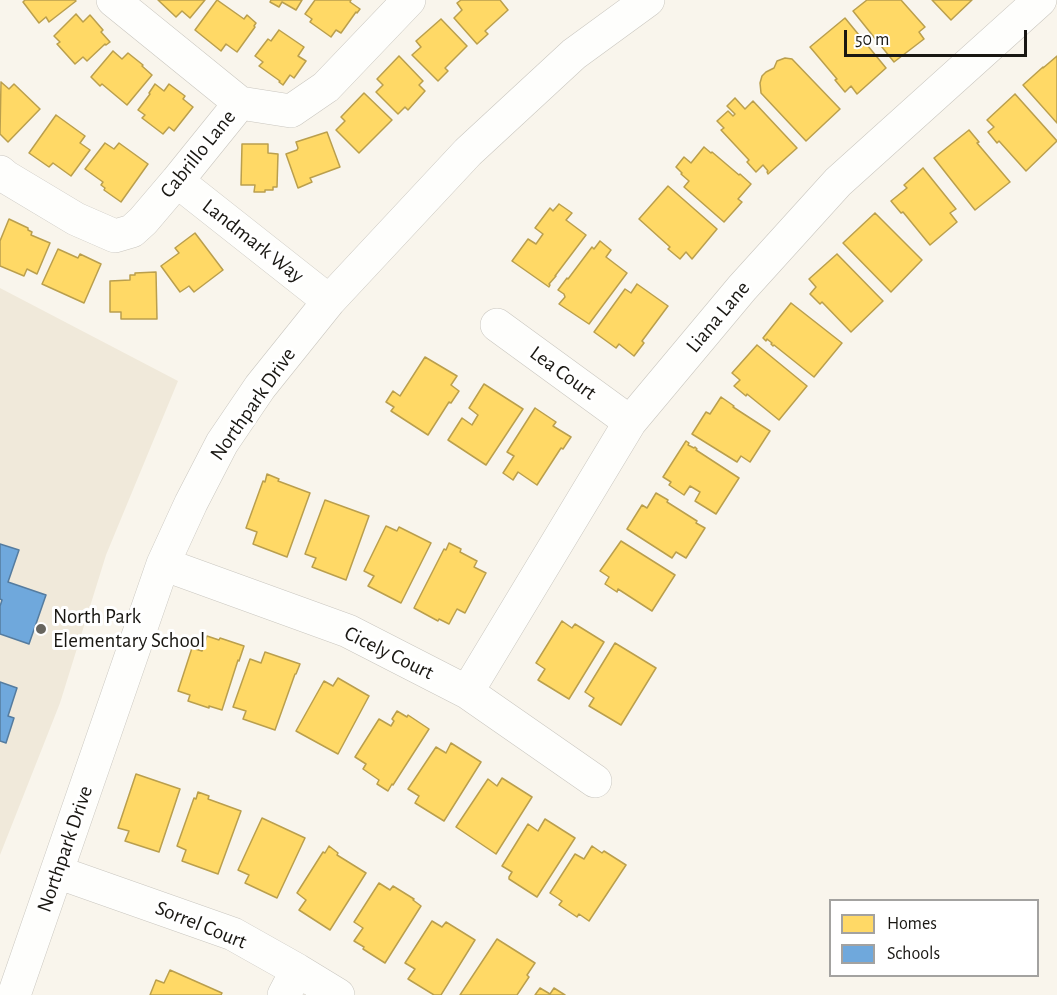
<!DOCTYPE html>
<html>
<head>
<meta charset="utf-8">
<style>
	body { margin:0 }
	#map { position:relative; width:1057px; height:995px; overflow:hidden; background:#f9f5ec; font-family:"Alegreya Sans",sans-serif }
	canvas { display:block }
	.legend { position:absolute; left:829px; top:899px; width:210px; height:78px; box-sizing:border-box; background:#fff; border:2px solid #a3a2a0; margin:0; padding:8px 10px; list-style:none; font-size:18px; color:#191712 }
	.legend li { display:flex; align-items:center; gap:12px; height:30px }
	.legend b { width:30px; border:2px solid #a3a2a0 }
	.scale { position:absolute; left:844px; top:30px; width:183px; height:27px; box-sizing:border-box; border:3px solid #191712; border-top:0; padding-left:8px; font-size:18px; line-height:21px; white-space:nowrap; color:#191712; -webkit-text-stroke:4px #fff; paint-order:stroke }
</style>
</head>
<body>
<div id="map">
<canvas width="1057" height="995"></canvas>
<ul class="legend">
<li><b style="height:16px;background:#ffd966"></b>Homes</li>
<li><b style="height:16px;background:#6fa8dc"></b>Schools</li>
</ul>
<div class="scale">50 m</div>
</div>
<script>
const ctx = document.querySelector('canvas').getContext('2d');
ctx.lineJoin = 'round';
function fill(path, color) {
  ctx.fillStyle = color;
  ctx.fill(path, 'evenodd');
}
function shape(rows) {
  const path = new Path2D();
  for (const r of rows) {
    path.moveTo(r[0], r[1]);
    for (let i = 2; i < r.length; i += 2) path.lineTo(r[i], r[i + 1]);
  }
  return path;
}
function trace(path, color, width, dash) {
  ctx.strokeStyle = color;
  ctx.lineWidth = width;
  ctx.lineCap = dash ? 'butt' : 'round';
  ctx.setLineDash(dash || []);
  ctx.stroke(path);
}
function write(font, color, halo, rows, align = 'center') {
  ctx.font = font + ' "Alegreya Sans",sans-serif';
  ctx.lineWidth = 6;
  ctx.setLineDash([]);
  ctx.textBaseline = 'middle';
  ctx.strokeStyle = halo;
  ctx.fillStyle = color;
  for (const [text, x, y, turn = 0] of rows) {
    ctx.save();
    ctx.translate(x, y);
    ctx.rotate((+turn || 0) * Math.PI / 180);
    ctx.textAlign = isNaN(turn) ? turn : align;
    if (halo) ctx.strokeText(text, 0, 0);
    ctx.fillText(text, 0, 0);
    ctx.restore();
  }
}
const built = shape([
	[0,288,178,381,106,555,60,703,0,855]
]);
const homes = shape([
	[25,0,75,0,76,1,49,22,46,17,39,23,23,2,25,0],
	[158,0,205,0,190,18,182,11,176,17,158,0],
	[217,0,244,19,247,15,256,23,254,26,255,27,237,52,226,44,221,51,195,30,217,0],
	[271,0,302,0,296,10,282,2,279,7,270,2,271,0],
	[315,0,351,0,350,2,360,9,357,13,356,12,341,33,336,30,331,37,310,22,312,19,305,14,315,0],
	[461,0,500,0,508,10,485,31,488,34,477,44,454,18,462,10,457,3,461,0],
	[867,0,901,0,925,27,919,32,924,39,894,62,853,11,867,0],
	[932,0,972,0,951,20,932,0],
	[76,14,83,22,90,15,103,30,101,32,110,42,106,45,105,44,87,61,83,57,75,64,57,44,60,42,54,36,76,14],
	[845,18,886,68,857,94,851,86,845,92,835,80,837,79,810,47,845,18],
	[441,19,467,46,445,68,448,71,438,81,412,55,421,47,416,41,441,19],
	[279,30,304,47,298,56,306,61,294,78,290,75,283,85,279,82,280,81,259,66,263,62,255,56,268,39,271,41,279,30],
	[113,51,122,59,128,53,143,65,142,66,152,75,127,105,102,84,100,86,91,77,113,51],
	[399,56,423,81,419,85,425,91,408,110,405,107,398,114,376,92,383,85,377,79,399,56],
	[1057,56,1057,123,1023,85,1043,67,1043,68,1057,56],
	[785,58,792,59,840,109,806,141,761,93,760,83,762,76,766,72,774,68,777,61,785,58],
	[1,82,9,89,14,84,40,109,8,142,0,134,1,82],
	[155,84,164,91,169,84,185,96,183,99,193,107,174,131,169,127,163,134,142,118,145,115,138,110,150,94,149,93,155,84],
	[364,93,392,120,359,153,336,130,345,121,341,117,364,93],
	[1015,94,1057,141,1026,171,999,141,997,143,988,132,994,127,987,120,1015,94],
	[735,98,745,109,753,101,797,148,768,174,767,172,768,171,763,165,756,172,747,162,749,160,721,130,724,128,717,121,728,111,733,116,735,114,727,106,735,98],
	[56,115,85,136,80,143,90,150,71,176,53,163,49,167,29,153,56,115],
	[969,130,979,142,977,143,1010,182,975,210,934,158,969,130],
	[327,132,340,167,310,178,312,182,298,188,286,154,297,150,298,148,296,142,327,132],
	[105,143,114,149,119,143,148,164,121,202,104,190,105,188,101,185,103,182,85,169,105,143],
	[242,144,268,144,268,153,278,154,277,187,273,187,273,190,265,190,265,192,254,192,255,185,241,185,242,144],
	[704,147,711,153,712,152,739,175,740,174,751,184,738,199,742,202,724,222,684,187,689,181,681,174,682,173,676,167,684,157,691,163,704,147],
	[923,168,956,209,950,213,957,222,930,245,903,212,901,213,891,201,907,188,904,185,923,168],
	[668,186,717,229,692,259,686,252,680,259,668,249,670,247,639,219,668,186],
	[559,204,572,213,566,220,586,235,555,276,556,276,549,284,550,285,549,287,512,261,528,239,536,244,543,234,535,228,550,208,553,211,559,204],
	[875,213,922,260,891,292,843,243,875,213],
	[9,219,28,228,28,230,32,232,31,235,50,243,37,274,27,269,24,276,0,266,0,241,9,219],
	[195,233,223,270,194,292,189,286,180,292,161,266,179,253,175,248,195,233],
	[600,241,611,250,606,257,627,273,589,324,559,304,565,297,564,294,558,290,567,278,568,279,592,247,594,249,600,241],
	[58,249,78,258,80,254,101,264,84,303,42,284,58,249],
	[837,254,883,301,851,332,822,302,820,304,810,294,816,287,809,279,837,254],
	[156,272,157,319,121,319,121,312,110,312,110,281,130,280,130,275,135,275,135,273,156,272],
	[637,284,668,306,642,341,644,343,634,356,619,344,616,348,594,332,625,289,631,293,637,284],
	[791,303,842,343,814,377,774,345,773,346,771,344,772,343,767,339,766,341,763,338,791,303],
	[757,345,807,386,779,420,747,394,746,396,734,386,740,380,732,373,757,345],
	[425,357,457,376,451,385,459,391,451,403,449,402,428,435,391,411,394,407,386,402,393,391,400,396,425,357],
	[484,384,523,409,486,465,448,440,462,418,472,425,478,415,469,408,484,384],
	[721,397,734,406,733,407,770,431,750,462,741,456,737,462,692,434,706,412,710,414,721,397],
	[535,408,556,422,553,426,571,437,563,449,561,448,537,485,518,472,513,480,503,473,514,456,507,452,535,408],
	[686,441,689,443,688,445,694,448,695,447,697,449,696,450,739,478,716,514,695,501,700,492,690,486,684,495,669,485,671,482,663,477,686,441],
	[267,474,279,479,278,481,310,493,287,557,253,544,257,532,246,528,263,481,265,482,267,474],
	[656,493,668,500,667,502,697,521,696,523,705,528,686,558,676,552,672,558,627,529,642,505,647,508,656,493],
	[325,500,369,516,346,580,312,567,316,558,305,554,325,500],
	[386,526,397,531,399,527,431,543,401,603,368,586,374,576,364,571,386,526],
	[621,541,675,575,652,611,618,589,617,592,605,584,609,577,600,571,621,541],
	[449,543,461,549,460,552,477,561,474,567,486,573,465,613,457,609,449,624,439,619,438,621,414,608,444,549,446,550,449,543],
	[562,621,572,628,575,624,604,642,569,699,538,680,545,669,536,663,562,621],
	[207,636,219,640,220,638,244,646,239,661,238,660,222,710,209,706,209,708,188,701,190,695,178,691,192,648,202,651,207,636],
	[615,643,656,668,621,725,589,706,594,698,585,692,615,643],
	[265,652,300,664,296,674,295,674,275,730,243,719,246,711,233,707,250,659,261,663,265,652],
	[338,678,369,696,338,754,296,731,324,681,333,686,338,678],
	[397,711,407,717,408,715,429,729,393,785,392,784,388,791,377,784,379,780,363,769,366,764,355,757,379,719,391,726,394,721,392,719,397,711],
	[451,743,481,762,444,821,415,803,419,796,408,789,436,747,446,753,451,743],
	[136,774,180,789,159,852,125,841,129,831,118,828,136,774],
	[502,778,532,797,496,854,456,827,488,779,497,786,502,778],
	[198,792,209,796,208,799,241,811,218,874,182,861,186,850,177,846,194,798,196,799,198,792],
	[262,818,305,838,277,898,245,883,249,875,238,870,262,818],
	[545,819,575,838,537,897,509,879,509,877,512,872,502,866,528,824,538,831,545,819],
	[329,846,338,853,337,855,366,873,330,930,299,910,306,900,297,893,323,852,325,853,329,846],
	[592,846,602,853,604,851,626,865,589,921,579,914,577,917,559,905,562,901,550,893,575,854,584,859,592,846],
	[379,883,390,890,393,886,414,899,413,900,421,906,385,963,363,949,364,947,354,941,363,928,354,922,379,883],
	[432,921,442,927,446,922,475,940,441,995,434,995,408,979,415,969,405,963,432,921],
	[497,939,535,963,527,975,529,977,517,995,460,995,497,939],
	[170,970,222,993,221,995,150,995,156,980,164,983,170,970],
	[540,988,550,994,554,988,565,995,535,995,540,988]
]);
const schools = shape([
	[0,544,19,550,8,582,46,595,29,644,0,634,0,606,2,600,0,599,0,544],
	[0,682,17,688,8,716,14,718,6,743,0,741,0,682]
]);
const minor = shape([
	[113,0,240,103],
	[0,172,6,177,76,219,115,236,132,231,143,221,177,181,240,103,291,111,326,87,409,0],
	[177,181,329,301],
	[497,325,630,422],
	[163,564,348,631,467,692,595,781],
	[467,692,630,422,742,288,838,182,1040,0],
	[57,872,233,934,297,970,338,995],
	[14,995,163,564,191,503,222,443,260,387,329,301,468,152,574,54,648,0],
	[284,995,297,970]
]);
const markers = [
	[41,629,6,"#67655e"]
];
const streetNames = [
	["Cabrillo Lane",198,154,-51],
	["Landmark Way",253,241,38],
	["Liana Lane",718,317,-50],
	["Lea Court",563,373,36],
	["Northpark Drive",253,404,-55],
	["Cicely Court",389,653,26],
	["Northpark Drive",65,849,-71],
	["Sorrel Court",201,925,22]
];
const poiNames = [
	["North Park",53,617],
	["Elementary School",53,641]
];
fill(built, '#f0e9da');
fill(homes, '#ffd966');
trace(homes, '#ba9f4d', 1.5);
fill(schools, '#6fa8dc');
trace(schools, '#557c9f', 1.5);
trace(minor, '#c9c6bf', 34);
trace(minor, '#fefefc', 33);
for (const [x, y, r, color] of markers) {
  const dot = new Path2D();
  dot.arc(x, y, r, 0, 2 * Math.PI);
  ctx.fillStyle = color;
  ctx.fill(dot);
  trace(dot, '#fff', 2);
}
write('21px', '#191712', '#fff', streetNames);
write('21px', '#191712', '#fff', poiNames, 'left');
</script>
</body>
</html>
